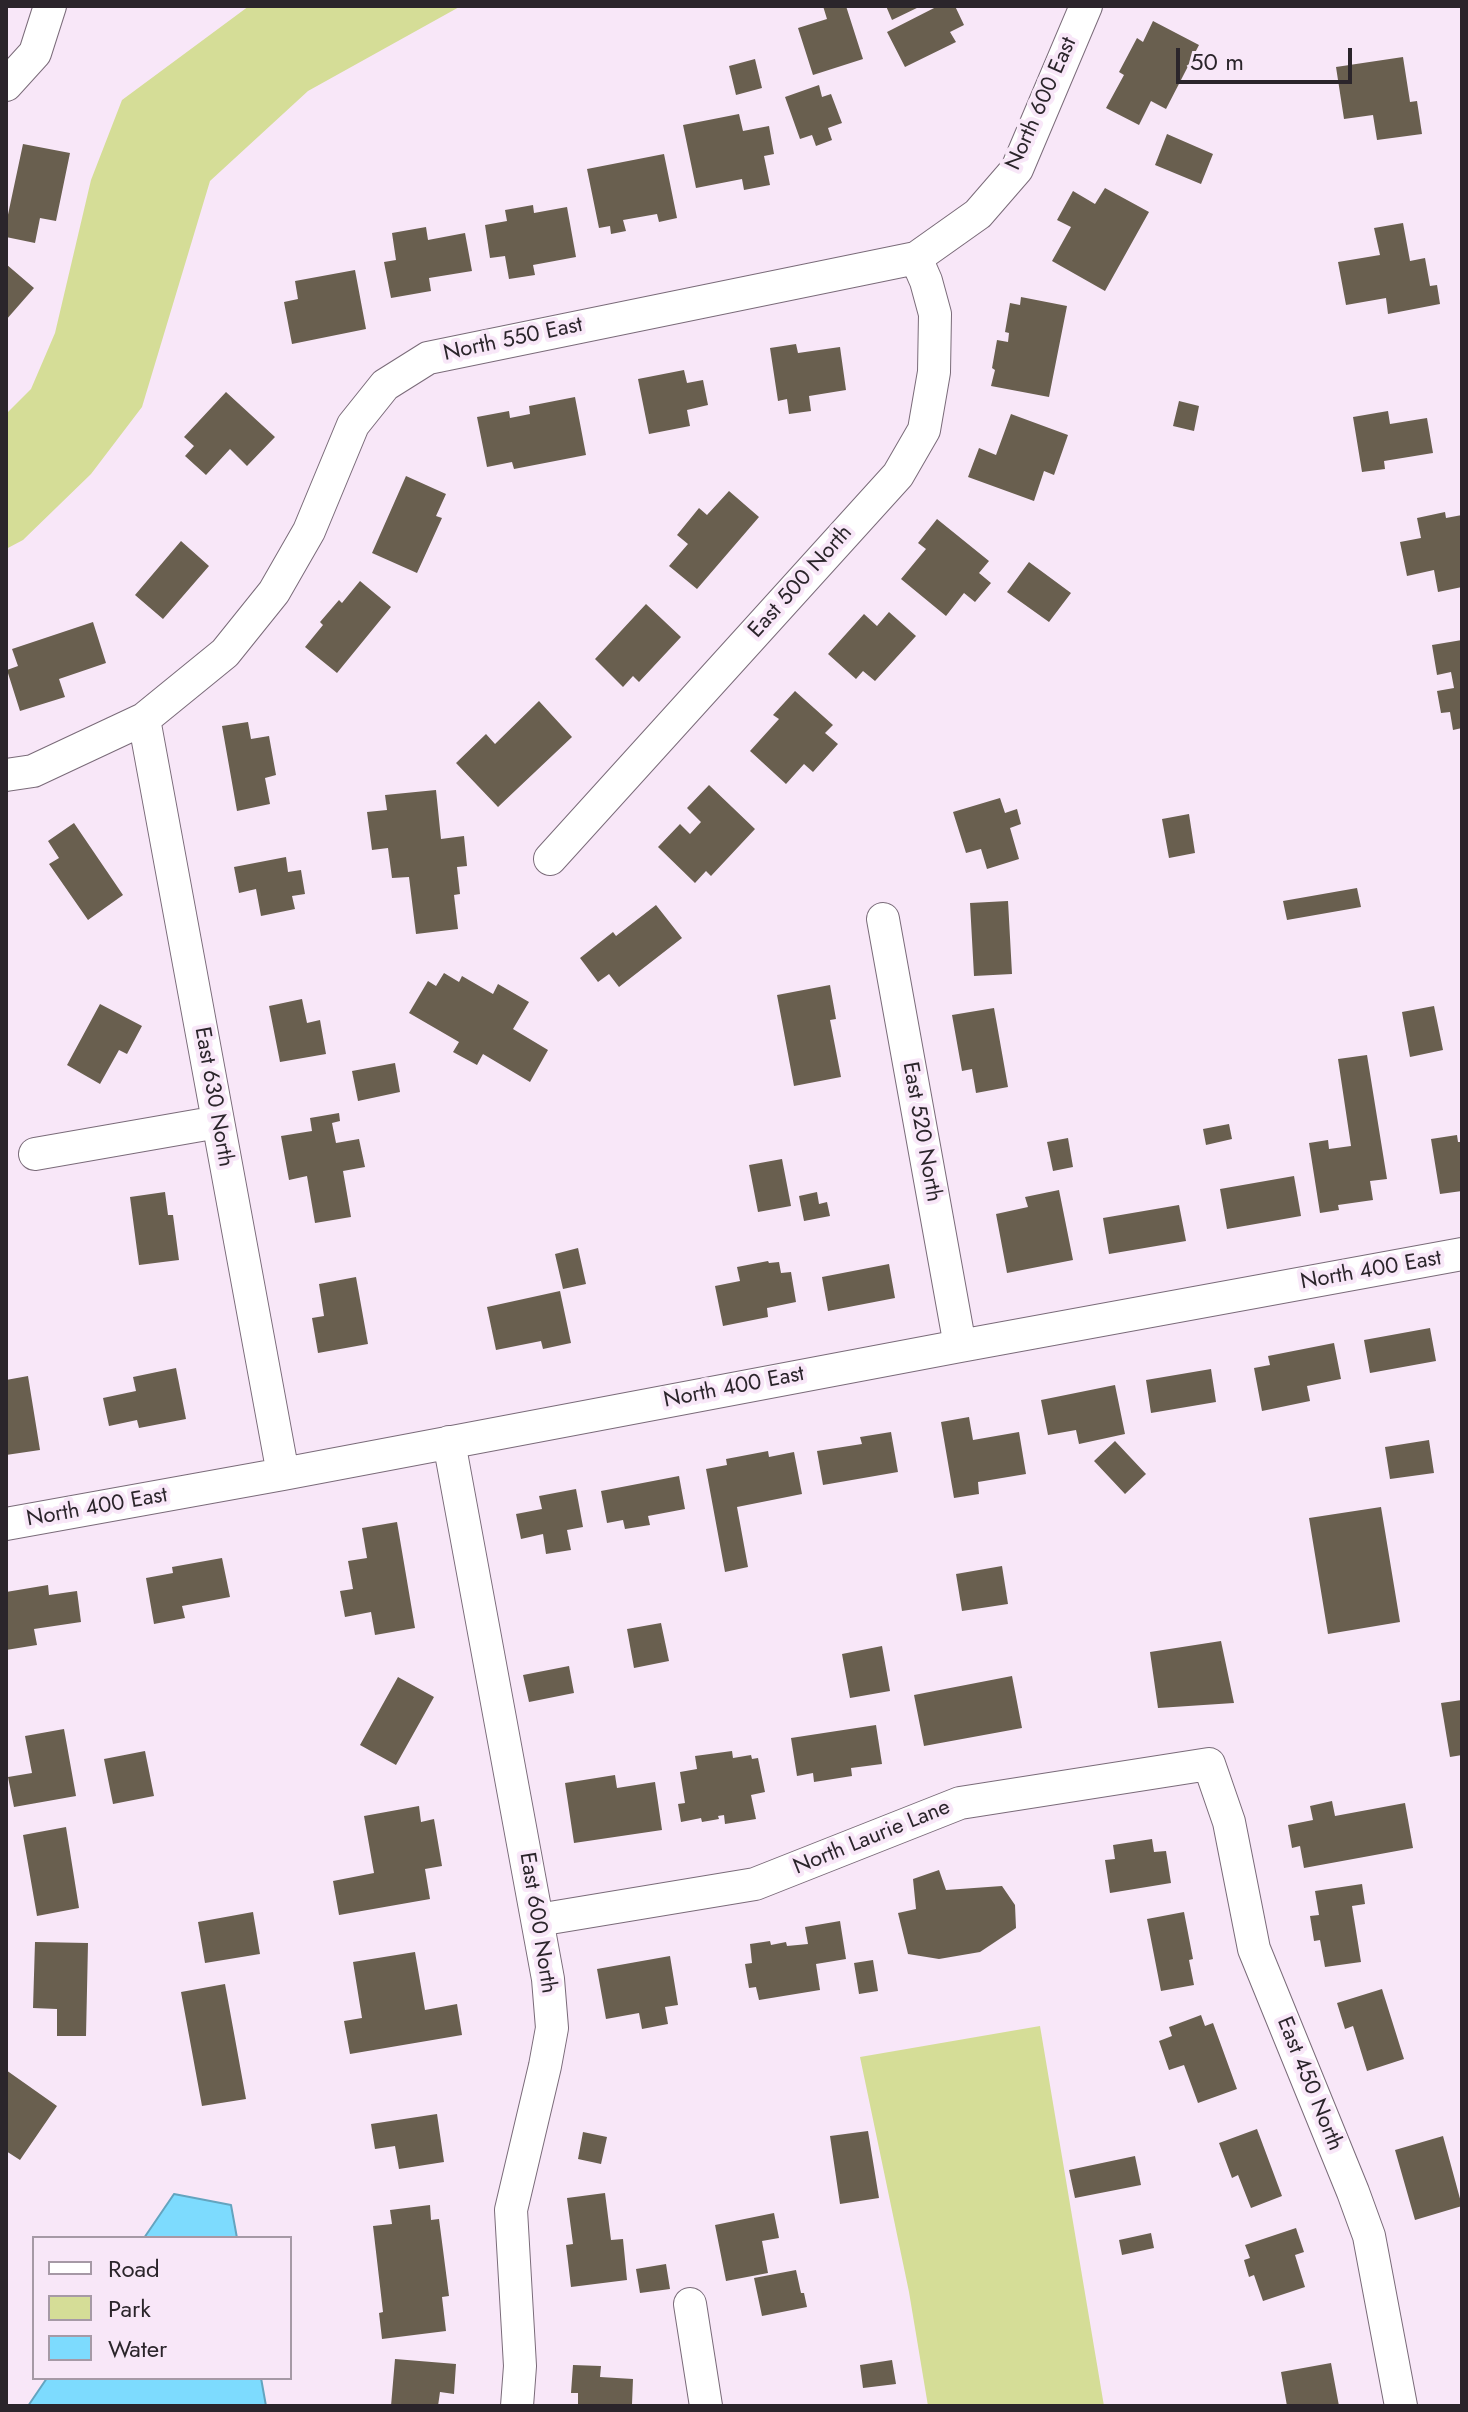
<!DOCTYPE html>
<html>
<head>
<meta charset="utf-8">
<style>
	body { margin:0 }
	#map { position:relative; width:1468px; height:2412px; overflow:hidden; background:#f8e7f8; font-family:Jost,sans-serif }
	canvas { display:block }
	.frame { position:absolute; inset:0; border:8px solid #2b252b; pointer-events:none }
	.legend { position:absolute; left:32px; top:2236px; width:260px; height:144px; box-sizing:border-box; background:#f8e7f8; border:2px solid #a699a6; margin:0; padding:10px 14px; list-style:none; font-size:24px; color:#2b252b }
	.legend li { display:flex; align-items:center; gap:16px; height:40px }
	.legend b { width:40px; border:2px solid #a699a6 }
	.scale { position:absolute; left:1176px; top:48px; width:176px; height:36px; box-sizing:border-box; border:4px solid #2b252b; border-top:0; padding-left:10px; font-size:24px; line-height:28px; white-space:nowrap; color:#2b252b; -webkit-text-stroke:6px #f8e7f8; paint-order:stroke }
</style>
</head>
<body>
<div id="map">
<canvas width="1468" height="2412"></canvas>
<div class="frame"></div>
<ul class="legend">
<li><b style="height:10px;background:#fff"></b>Road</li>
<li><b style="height:22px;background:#d5dd97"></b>Park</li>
<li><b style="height:22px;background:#7ddbfe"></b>Water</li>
</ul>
<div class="scale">50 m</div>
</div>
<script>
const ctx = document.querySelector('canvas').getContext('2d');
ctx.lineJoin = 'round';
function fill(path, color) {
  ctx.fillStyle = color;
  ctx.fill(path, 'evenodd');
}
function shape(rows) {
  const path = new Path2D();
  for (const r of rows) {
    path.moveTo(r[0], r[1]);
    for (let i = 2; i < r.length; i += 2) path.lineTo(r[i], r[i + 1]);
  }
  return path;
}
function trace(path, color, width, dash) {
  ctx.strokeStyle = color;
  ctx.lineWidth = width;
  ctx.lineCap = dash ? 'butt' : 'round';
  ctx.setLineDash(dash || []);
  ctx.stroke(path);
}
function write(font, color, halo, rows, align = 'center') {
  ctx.font = font + ' Jost,sans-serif';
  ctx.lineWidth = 8;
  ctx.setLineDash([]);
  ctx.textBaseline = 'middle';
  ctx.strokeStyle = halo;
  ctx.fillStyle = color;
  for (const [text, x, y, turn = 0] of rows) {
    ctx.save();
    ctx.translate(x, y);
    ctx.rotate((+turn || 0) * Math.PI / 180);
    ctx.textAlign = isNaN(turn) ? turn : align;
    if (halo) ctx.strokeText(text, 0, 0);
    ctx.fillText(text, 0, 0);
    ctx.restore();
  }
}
const green = shape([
	[249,6,461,6,308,91,210,181,142,407,91,474,23,540,6,549,6,414,31,389,55,333,91,180,122,100],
	[1040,2026,1104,2406,928,2406,909,2292,860,2057]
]);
const water = shape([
	[174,2194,231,2205,237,2238,144,2238,174,2194],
	[47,2378,261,2378,266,2406,28,2406,47,2378]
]);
const building = shape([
	[823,6,846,6,863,59,813,75,798,28,827,19],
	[886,6,921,6,892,20],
	[938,6,955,6,964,25,950,32,956,42,905,67,887,32],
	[1153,21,1199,45,1166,109,1151,101,1139,125,1106,108,1124,75,1119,72,1137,38,1143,42],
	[1403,57,1410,102,1417,101,1422,134,1377,140,1373,115,1344,119,1336,67],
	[755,59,762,88,736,95,729,66],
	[819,85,822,97,831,94,842,123,828,128,832,140,816,146,812,135,800,139,785,97],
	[739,114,743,131,769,126,774,154,764,156,770,185,744,190,742,179,696,188,683,125],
	[1167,134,1213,154,1201,184,1155,165],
	[23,144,70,153,56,221,40,218,35,243,6,237,6,224],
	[664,154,677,218,659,222,657,214,623,220,626,231,611,234,610,226,599,228,587,169],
	[1105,188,1149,212,1105,291,1052,261,1071,227,1057,220,1073,191,1095,204],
	[533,205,534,213,567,207,576,257,533,265,535,275,509,279,505,256,490,258,485,225,507,221,505,210],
	[1403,223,1410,261,1425,258,1430,286,1437,285,1440,304,1388,314,1386,298,1346,305,1338,262,1380,255,1374,228],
	[426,227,428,240,465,233,472,271,429,278,431,291,391,298,384,262,396,260,392,233],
	[6,264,34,288,6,320],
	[355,270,366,329,292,344,284,302,298,299,295,281],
	[1021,297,1067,306,1049,397,991,386,995,370,992,368,997,340,1008,342,1009,333,1005,332,1010,303,1020,305],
	[796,344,798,353,840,347,846,390,809,396,811,411,789,414,787,399,778,401,770,348],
	[684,370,687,383,703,380,708,405,687,410,690,426,649,434,638,379],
	[226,392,275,437,247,466,230,449,206,475,185,456,194,446,184,437],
	[575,397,586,455,514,469,512,462,487,467,477,417,509,411,510,418,530,414,529,406],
	[1179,401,1199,406,1194,431,1173,426],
	[1388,411,1390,424,1427,418,1433,453,1384,461,1385,469,1362,472,1353,417],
	[1011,414,1068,435,1054,475,1044,471,1034,501,968,477,979,448,996,455],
	[406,476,446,494,436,516,442,518,417,573,372,553],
	[729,491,759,517,697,589,669,566,688,544,677,535,699,508,707,515],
	[1445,512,1446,518,1462,515,1462,587,1438,592,1434,570,1407,576,1400,542,1421,538,1417,518],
	[937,519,989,561,979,573,991,583,975,602,964,593,946,616,901,579,926,549,918,543],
	[181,541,209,566,163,619,135,595],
	[1029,562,1071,593,1049,622,1007,592],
	[360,581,391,607,337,673,305,647,323,625,320,622,339,600,342,603],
	[646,604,681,637,639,682,633,676,623,687,595,659],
	[889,612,916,636,875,681,863,671,856,679,828,654,864,614,877,626],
	[93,622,106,663,59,679,65,697,20,711,7,670,18,666,12,649],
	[1462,640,1462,728,1453,730,1450,712,1441,713,1437,691,1454,688,1451,672,1437,675,1432,645],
	[795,691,833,725,825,733,838,744,813,772,804,764,786,784,750,751,779,719,773,715],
	[539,701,572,737,498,807,456,763,486,734,495,744],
	[248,722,251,739,269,736,276,775,265,778,270,804,237,811,222,726],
	[709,785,755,829,711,876,706,871,695,883,658,847,680,824,690,834,701,822,687,808],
	[436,790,441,839,464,836,467,866,457,867,460,894,454,895,458,929,416,934,409,877,392,878,388,848,372,850,367,812,387,810,385,795],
	[1000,798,1005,813,1017,809,1021,824,1010,828,1019,859,987,869,981,849,966,853,953,812],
	[1189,814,1195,853,1169,858,1162,819],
	[74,823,123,895,88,920,49,864,59,858,48,841],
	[286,857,288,872,301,870,305,894,292,896,295,909,261,916,256,889,239,893,234,867],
	[1357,888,1361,907,1287,920,1283,901],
	[1008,901,1012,974,974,976,970,903],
	[656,905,682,938,619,987,609,974,598,982,580,958,613,932,616,936],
	[444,973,459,982,462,976,493,994,498,984,529,1002,513,1029,548,1050,530,1082,483,1054,477,1065,453,1052,459,1042,409,1013,428,981,436,986],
	[830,985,836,1019,830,1020,841,1077,794,1086,777,995],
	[302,999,307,1023,320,1020,326,1054,280,1062,269,1006],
	[100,1004,142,1026,127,1054,119,1050,100,1084,67,1065],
	[1434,1006,1443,1050,1410,1057,1402,1012],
	[994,1008,1008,1087,976,1093,972,1069,962,1071,952,1015],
	[1367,1055,1387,1179,1370,1181,1373,1200,1338,1205,1339,1210,1320,1213,1309,1143,1328,1140,1329,1149,1351,1146,1338,1059],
	[395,1063,400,1092,358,1101,352,1071],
	[339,1113,340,1121,332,1123,336,1143,359,1139,365,1167,343,1171,351,1217,315,1223,307,1176,289,1180,281,1136,312,1131,310,1118],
	[1229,1124,1232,1139,1206,1145,1203,1129],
	[1457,1135,1458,1142,1462,1142,1462,1191,1440,1194,1431,1139],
	[1068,1138,1073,1167,1053,1171,1047,1142],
	[782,1159,791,1206,758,1212,749,1165],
	[1294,1176,1301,1216,1227,1229,1220,1189],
	[1059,1190,1073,1260,1007,1273,996,1214,1028,1207,1025,1197],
	[165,1192,168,1215,173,1215,179,1260,139,1265,130,1197],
	[817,1192,819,1204,827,1202,830,1216,804,1221,799,1196],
	[1179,1205,1186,1241,1109,1254,1103,1218],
	[578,1248,586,1284,563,1289,555,1254],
	[768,1261,769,1263,779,1262,781,1273,791,1272,796,1302,767,1308,768,1317,723,1326,715,1286,740,1281,737,1267],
	[889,1264,895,1298,828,1311,822,1277],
	[356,1277,368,1344,318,1353,312,1318,324,1316,319,1284],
	[560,1291,571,1343,543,1349,541,1341,496,1350,487,1307],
	[1430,1328,1436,1361,1370,1373,1364,1340],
	[1334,1343,1341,1379,1307,1386,1310,1401,1262,1411,1254,1368,1270,1365,1268,1356],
	[176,1368,186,1419,139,1428,137,1420,109,1426,103,1398,136,1391,133,1377],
	[1211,1369,1216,1402,1151,1413,1146,1380],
	[28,1376,40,1450,6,1455,6,1380],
	[1115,1385,1125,1434,1079,1444,1076,1430,1048,1435,1041,1400],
	[969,1417,973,1440,1019,1432,1026,1474,978,1482,979,1494,954,1498,941,1422],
	[891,1432,898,1472,823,1485,817,1451,862,1444,860,1437],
	[1429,1440,1434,1473,1390,1479,1385,1447],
	[1115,1441,1146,1474,1125,1494,1094,1461],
	[768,1451,769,1457,794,1452,802,1494,737,1507,748,1567,725,1572,706,1469,727,1465,726,1459],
	[679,1476,685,1509,648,1516,650,1525,625,1529,623,1520,607,1523,601,1491],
	[576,1489,583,1527,567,1530,571,1550,546,1554,543,1534,521,1539,516,1514,542,1509,539,1496],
	[1381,1507,1400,1622,1328,1634,1309,1518],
	[397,1522,415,1628,375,1635,371,1612,345,1617,340,1591,353,1589,348,1561,367,1558,362,1528],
	[222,1558,230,1597,182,1606,185,1618,154,1624,146,1578,173,1573,172,1567],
	[1002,1566,1008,1604,962,1611,956,1574],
	[48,1585,49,1595,77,1591,81,1622,34,1629,37,1645,6,1650,6,1592],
	[661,1623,669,1661,634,1668,627,1629],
	[1221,1641,1234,1703,1158,1708,1150,1652],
	[882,1646,890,1691,850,1698,842,1654],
	[569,1666,574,1693,529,1702,523,1675],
	[1012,1676,1022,1728,924,1746,914,1695],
	[398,1677,434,1697,396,1765,360,1745],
	[1462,1700,1462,1755,1450,1757,1441,1703],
	[876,1725,882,1764,851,1768,852,1776,814,1782,813,1773,797,1776,791,1738],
	[64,1729,76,1796,14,1807,8,1777,32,1773,25,1736],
	[145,1751,154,1796,113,1804,104,1759],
	[732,1751,733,1758,751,1755,752,1759,758,1758,765,1792,751,1795,756,1819,725,1824,724,1815,718,1816,719,1819,702,1822,701,1818,681,1822,678,1804,685,1803,680,1772,697,1769,695,1756],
	[615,1775,617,1788,655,1782,662,1830,574,1843,565,1783],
	[1332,1801,1335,1816,1405,1803,1413,1848,1304,1868,1300,1846,1292,1848,1288,1825,1313,1820,1310,1806],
	[419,1806,421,1822,434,1819,442,1866,425,1869,430,1899,339,1915,333,1881,374,1873,364,1816],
	[66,1827,79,1908,37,1916,23,1835],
	[1152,1839,1154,1852,1166,1851,1171,1883,1110,1893,1105,1860,1115,1859,1113,1845],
	[939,1870,946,1890,1002,1886,1015,1905,1016,1928,980,1952,939,1959,908,1954,898,1913,916,1909,913,1879],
	[1362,1884,1365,1904,1352,1906,1361,1962,1325,1967,1320,1940,1314,1941,1310,1916,1319,1915,1315,1891],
	[253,1912,260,1954,205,1963,198,1922],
	[1184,1912,1193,1959,1189,1960,1194,1985,1161,1991,1147,1919],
	[840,1921,846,1959,816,1964,820,1990,759,2000,756,1987,749,1988,745,1964,752,1963,750,1944,770,1941,771,1945,786,1942,787,1946,808,1944,805,1927],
	[35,1942,88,1943,86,2036,57,2036,57,2009,33,2008],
	[415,1952,425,2010,457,2004,462,2035,350,2054,344,2021,362,2018,353,1962],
	[670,1956,678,2005,665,2007,668,2024,642,2029,639,2013,606,2019,597,1969],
	[873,1960,878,1991,859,1994,854,1963],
	[225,1984,246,2099,202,2106,181,1992],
	[1382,1989,1404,2059,1367,2071,1353,2026,1345,2029,1337,2003],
	[1201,2015,1205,2026,1213,2023,1237,2089,1198,2103,1184,2065,1169,2070,1159,2041,1172,2036,1169,2027],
	[6,2070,57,2106,20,2160,6,2151],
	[437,2114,444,2162,399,2169,395,2146,375,2149,371,2124],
	[1257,2129,1282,2196,1251,2208,1238,2175,1232,2178,1219,2143],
	[868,2131,879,2198,840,2204,830,2136],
	[583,2132,607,2137,601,2164,578,2159],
	[1443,2136,1462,2206,1415,2220,1395,2150],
	[1135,2156,1141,2185,1075,2198,1069,2170],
	[605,2193,611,2240,623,2239,627,2280,571,2287,566,2245,573,2244,567,2198],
	[430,2205,431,2220,439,2219,449,2296,442,2297,446,2331,382,2339,379,2313,383,2312,373,2226,392,2224,390,2210],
	[774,2213,779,2238,762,2241,768,2273,726,2281,715,2225],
	[1296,2228,1304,2252,1295,2255,1305,2287,1263,2301,1254,2275,1249,2277,1244,2260,1250,2258,1245,2245],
	[1151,2233,1154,2248,1122,2255,1119,2240],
	[666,2264,670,2289,640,2293,636,2269],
	[796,2270,801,2293,804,2293,807,2307,762,2316,754,2278],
	[395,2359,456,2364,454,2394,440,2392,438,2406,391,2406],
	[892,2360,896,2384,863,2388,860,2365],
	[1331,2363,1339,2406,1287,2406,1281,2372],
	[573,2365,601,2366,600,2377,633,2379,632,2404,578,2406,578,2393,571,2393]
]);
const minor = shape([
	[6,85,35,53,50,6],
	[144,719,283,1474],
	[6,775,33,771,144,719,225,653,274,592,309,531,353,425,385,385,428,358,916,258,978,214,1017,169,1086,6],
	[550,859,898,475,924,430,934,372,935,314,926,281,916,258],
	[883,919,960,1346],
	[35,1154,218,1122],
	[449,1442,548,1979,552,2028,545,2066,511,2210,520,2366,517,2406],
	[6,1524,283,1474,960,1346,1462,1254],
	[538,1920,755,1884,960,1803,1209,1764,1229,1822,1254,1949,1353,2192,1369,2236,1401,2406],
	[690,2304,706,2406]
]);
const streetNames = [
	["North 600 East",1042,104,-66],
	["North 550 East",513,340,-12],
	["East 500 North",801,582,-48],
	["East 630 North",213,1097,80],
	["East 520 North",921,1132,80],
	["North 400 East",1371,1271,-10],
	["North 400 East",734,1388,-11],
	["North 400 East",97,1508,-10],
	["North Laurie Lane",872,1838,-22],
	["East 600 North",537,1923,81],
	["East 450 North",1309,2084,68]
];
fill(green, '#d5dd97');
fill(water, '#7ddbfe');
trace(water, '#64a4bf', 2);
fill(building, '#695f4f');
trace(minor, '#7a6b79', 34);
trace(minor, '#fff', 32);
write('22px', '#2b252b', '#f8e7f8', streetNames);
</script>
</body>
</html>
